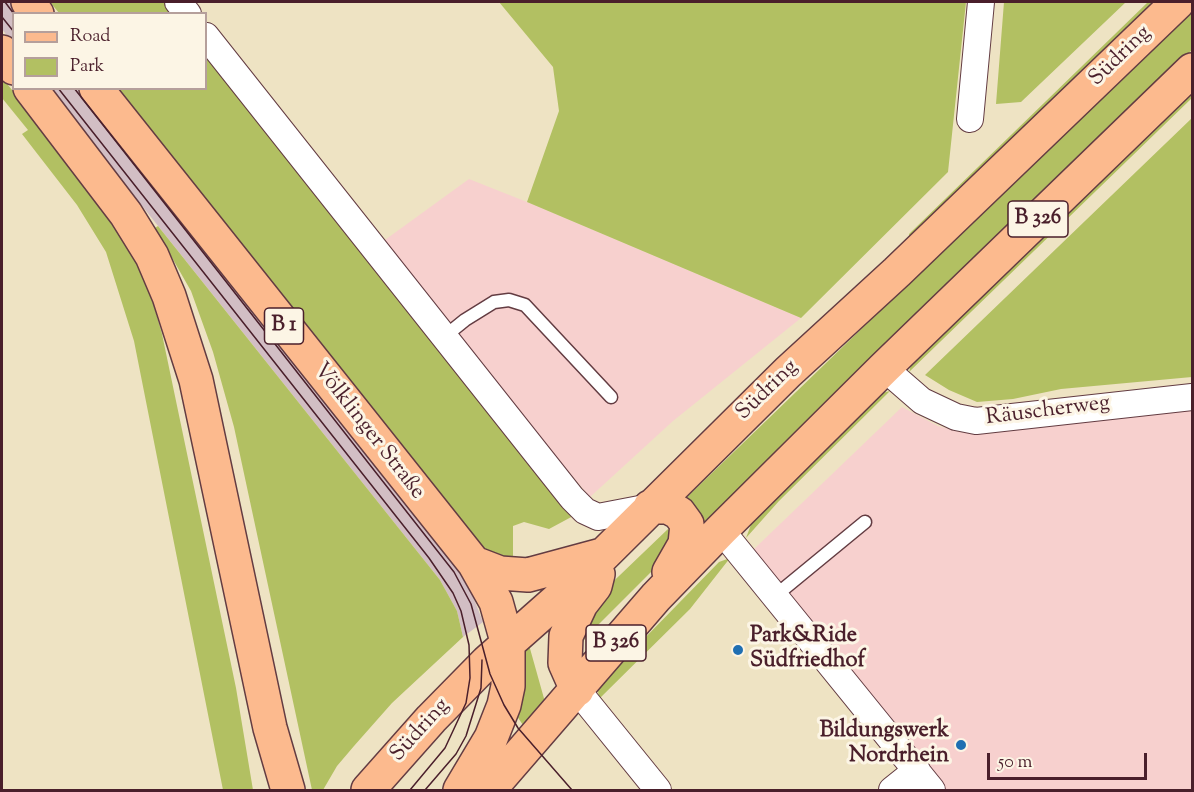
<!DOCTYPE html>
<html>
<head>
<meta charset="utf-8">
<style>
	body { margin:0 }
	#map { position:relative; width:1194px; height:792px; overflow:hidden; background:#eee3c3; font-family:"Sorts Mill Goudy",serif }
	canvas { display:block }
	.frame { position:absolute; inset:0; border:3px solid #4a1f2b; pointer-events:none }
	.legend { position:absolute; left:12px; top:12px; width:195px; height:78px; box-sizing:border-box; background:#fcf5e5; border:2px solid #b59f9b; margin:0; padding:8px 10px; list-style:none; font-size:18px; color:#4a1f2b }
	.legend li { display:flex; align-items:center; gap:12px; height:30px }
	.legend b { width:30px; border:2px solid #b59f9b }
	.scale { position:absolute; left:987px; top:753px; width:160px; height:27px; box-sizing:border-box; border:3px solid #4a1f2b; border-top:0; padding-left:8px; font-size:18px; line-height:21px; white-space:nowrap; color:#4a1f2b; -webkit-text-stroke:4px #fcf5e5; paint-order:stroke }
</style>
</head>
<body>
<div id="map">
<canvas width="1194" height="792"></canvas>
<div class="frame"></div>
<ul class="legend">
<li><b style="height:8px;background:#fcba8e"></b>Road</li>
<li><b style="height:16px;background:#b2c062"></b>Park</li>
</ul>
<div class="scale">50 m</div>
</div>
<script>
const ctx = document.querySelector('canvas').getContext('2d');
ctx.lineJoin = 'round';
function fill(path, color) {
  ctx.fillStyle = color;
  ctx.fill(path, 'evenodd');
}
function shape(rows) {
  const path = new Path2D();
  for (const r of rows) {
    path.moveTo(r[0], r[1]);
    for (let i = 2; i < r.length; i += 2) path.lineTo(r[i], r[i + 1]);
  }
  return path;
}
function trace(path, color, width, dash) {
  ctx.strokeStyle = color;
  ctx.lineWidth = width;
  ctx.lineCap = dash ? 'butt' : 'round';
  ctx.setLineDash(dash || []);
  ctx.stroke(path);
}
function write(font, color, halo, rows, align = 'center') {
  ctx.font = font + ' "Sorts Mill Goudy",serif';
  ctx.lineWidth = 6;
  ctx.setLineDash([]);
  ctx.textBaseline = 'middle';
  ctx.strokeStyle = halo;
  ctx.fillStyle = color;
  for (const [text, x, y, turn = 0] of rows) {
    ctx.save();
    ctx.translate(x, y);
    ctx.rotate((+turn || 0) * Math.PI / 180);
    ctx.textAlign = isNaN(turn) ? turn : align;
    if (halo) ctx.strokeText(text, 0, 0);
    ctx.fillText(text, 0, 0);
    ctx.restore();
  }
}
const built = shape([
	[469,179,527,202,801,318,673,421,590,497,378,245],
	[1179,406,1192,407,1192,790,945,790,753,550,902,407,938,426,960,432,987,434]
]);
const industrial = shape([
	[2,2,10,2,19,13,14,14,13,44,2,29],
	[49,89,79,89,444,548,468,584,483,622,463,637,457,611,440,580]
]);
const green = shape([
	[50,2,167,2,177,13,59,13],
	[499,2,966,2,948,172,801,318,527,202,559,111,553,67],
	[1004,2,1126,2,1021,102,996,104],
	[1148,2,1157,2,909,241,909,234],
	[1192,10,1192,50,699,527,683,501],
	[206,50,575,515,549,529,524,522,513,526,513,562,482,548,118,89,206,88],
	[2,78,56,142,126,237,149,289,162,334,236,688,253,790,223,790,134,341,106,252,77,205,22,134,28,130,2,98],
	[1192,92,1192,98,909,372,911,365],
	[1192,118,1192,377,1061,389,1013,399,977,402,949,390,925,375],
	[158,226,440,580,457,611,463,637,392,703,354,746,337,766,323,790,312,790,234,427,213,352,191,291,155,228],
	[890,391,779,501,746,538,752,522,882,393],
	[668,529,674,534,655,568,585,638,577,656,595,599],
	[730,558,690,609,599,699,598,691,600,687,637,646,719,562],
	[529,645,545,702,523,725,514,712,521,652]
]);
const service = shape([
	[444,337,465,320,494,302,509,300,525,305,611,397],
	[775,596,865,522]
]);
const minor = shape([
	[178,2,188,14],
	[206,36,572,498,585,511,598,517,650,507],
	[970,119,981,2],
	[884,368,922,401,956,417,976,421,1192,397],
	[721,530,932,790],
	[577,690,658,790],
	[892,790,917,770]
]);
const primary = shape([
	[28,2,37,14],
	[2,52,14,68],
	[30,88,126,214,152,256,169,296,196,380,270,728,288,790],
	[96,88,474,563,496,602,508,645,508,686,504,705,491,738,460,790],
	[650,507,668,507,679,513,687,524,685,544,669,572],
	[474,563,500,573,528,575,602,555],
	[577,690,565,663,566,636,581,604,595,586,598,574],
	[368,790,431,719,487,662,565,593,788,372,897,272,1178,2],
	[489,790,656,597,721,530,884,368,1192,70]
]);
const tram = shape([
	[5,2,14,14],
	[2,17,14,32],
	[58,88,429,558,453,593,461,611,469,645,470,678,466,703,445,748,410,790],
	[74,88,454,572,471,604,490,674,504,705,518,728,572,790],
	[425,790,456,754,466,736,481,688,482,660]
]);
const markers = [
	[738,650,6,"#1f6fb2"],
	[961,745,6,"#1f6fb2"]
];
const shields = [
	[1038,219,60],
	[284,326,39],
	[616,643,60]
];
const shieldNames = [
	["B 326",1038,219],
	["B 1",284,326],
	["B 326",616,643]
];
const streetNames = [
	["Südring",1121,57,-44],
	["Südring",768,391,-44],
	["Räuscherweg",1048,412,-7],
	["Völklinger Straße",368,432,52],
	["Südring",421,731,-48]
];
const poiNames = [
	["Park&Ride",750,637],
	["Südfriedhof",750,662],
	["Bildungswerk",949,732,"right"],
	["Nordrhein",949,757,"right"]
];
fill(built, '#f7d0ce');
fill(industrial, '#d2bec4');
fill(green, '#b2c062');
trace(service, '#633c42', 15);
trace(minor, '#633c42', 28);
trace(primary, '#633c42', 36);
trace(service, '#fff', 12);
trace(minor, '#fff', 26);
trace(primary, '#fcba8e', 33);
trace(tram, '#4a1f2b', 1.5);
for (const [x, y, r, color] of markers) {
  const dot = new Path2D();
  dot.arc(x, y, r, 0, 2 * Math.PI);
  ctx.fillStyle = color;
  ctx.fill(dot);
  trace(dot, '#fcf5e5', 2);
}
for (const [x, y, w] of shields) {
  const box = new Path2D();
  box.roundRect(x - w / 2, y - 18, w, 36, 4.5);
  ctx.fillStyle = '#fcf5e5';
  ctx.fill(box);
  trace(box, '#4a1f2b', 1.5);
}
write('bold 21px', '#4a1f2b', null, shieldNames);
write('22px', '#4a1f2b', '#fcf5e5', streetNames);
write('bold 22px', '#4a1f2b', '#fcf5e5', poiNames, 'left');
</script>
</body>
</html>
